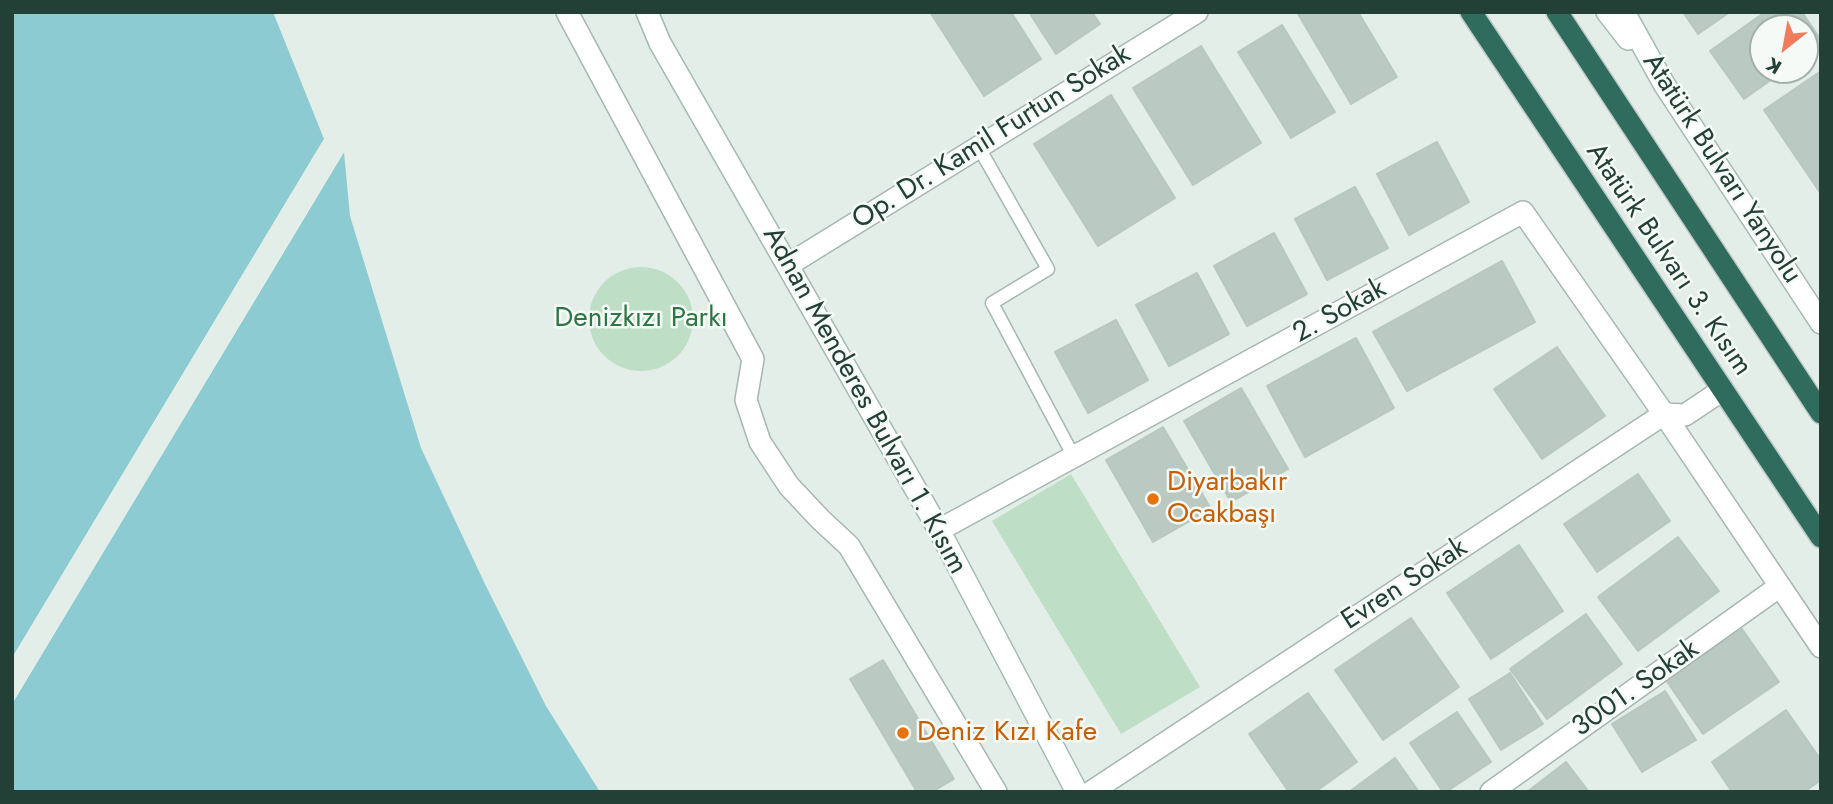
<!DOCTYPE html>
<html>
<head>
<meta charset="utf-8">
<style>
	body { margin:0 }
	#map { position:relative; width:1833px; height:804px; overflow:hidden; background:#e4eee9; font-family:Jost,sans-serif }
	canvas { display:block }
	.frame { position:absolute; inset:0; border:14px solid #234037; pointer-events:none }
	.north { position:absolute; left:1749px; top:14px; width:70px; height:70px; box-sizing:border-box; background:#f5faf7; border:2px solid #a1b0aa; border-radius:50%; rotate:211deg; font-size:19px; font-weight:700; line-height:28px; text-align:center; color:#234037 }
	.north::after { content:''; display:block; margin:auto; width:24px; height:32px; background:#f27b5e; clip-path:polygon(50% 0,100% 100%,50% 72%,0 100%) }
</style>
</head>
<body>
<div id="map">
<canvas width="1833" height="804"></canvas>
<div class="frame"></div>
<div class="north">K</div>
</div>
<script>
const ctx = document.querySelector('canvas').getContext('2d');
ctx.lineJoin = 'round';
function fill(path, color) {
  ctx.fillStyle = color;
  ctx.fill(path, 'evenodd');
}
function shape(rows) {
  const path = new Path2D();
  for (const r of rows) {
    if (r.length === 3) {
      path.moveTo(r[0] + r[2], r[1]);
      path.arc(r[0], r[1], r[2], 0, 2 * Math.PI);
      continue;
    }
    path.moveTo(r[0], r[1]);
    for (let i = 2; i < r.length; i += 2) path.lineTo(r[i], r[i + 1]);
  }
  return path;
}
function trace(path, color, width, dash) {
  ctx.strokeStyle = color;
  ctx.lineWidth = width;
  ctx.lineCap = dash ? 'butt' : 'round';
  ctx.setLineDash(dash || []);
  ctx.stroke(path);
}
function write(font, color, halo, rows, align = 'center') {
  ctx.font = font + ' Jost,sans-serif';
  ctx.lineWidth = 5;
  ctx.setLineDash([]);
  ctx.textBaseline = 'middle';
  ctx.strokeStyle = halo;
  ctx.fillStyle = color;
  for (const [text, x, y, turn = 0] of rows) {
    ctx.save();
    ctx.translate(x, y);
    ctx.rotate((+turn || 0) * Math.PI / 180);
    ctx.textAlign = isNaN(turn) ? turn : align;
    if (halo) ctx.strokeText(text, 0, 0);
    ctx.fillText(text, 0, 0);
    ctx.restore();
  }
}
const green = shape([
	[641,319,52],
	[1071,474,1200,687,1121,734,992,521]
]);
const water = shape([
	[12,12,273,12,324,139,12,658],
	[344,152,350,216,421,448,485,584,546,706,600,792,12,792,12,704]
]);
const pier = shape([
	[324,139,327,141,12,661,12,658],
	[341,150,344,152,12,704,12,697]
]);
const building = shape([
	[930,12,1011,12,1041,59,984,96,930,12],
	[1029,12,1092,12,1100,24,1056,54,1029,12],
	[1297,12,1358,12,1397,77,1351,104,1297,12],
	[1683,12,1730,12,1698,34,1683,12],
	[1765,12,1802,12,1821,40,1821,45,1805,56,1805,28,1763,28,1763,70,1785,70,1744,99,1710,51,1765,12],
	[1282,25,1335,112,1291,138,1238,52,1282,25],
	[1201,46,1261,143,1193,185,1133,88,1201,46],
	[1821,71,1821,194,1764,110,1821,71],
	[1111,95,1175,198,1098,246,1034,144,1111,95],
	[1437,142,1469,202,1409,235,1377,174,1437,142],
	[1355,187,1388,248,1327,280,1295,219,1355,187],
	[1274,233,1307,294,1247,326,1214,266,1274,233],
	[1502,261,1535,322,1407,391,1373,332,1502,261],
	[1197,273,1229,334,1169,366,1136,305,1197,273],
	[1116,320,1148,380,1088,413,1055,352,1116,320],
	[1356,338,1394,408,1305,457,1267,386,1356,338],
	[1557,347,1605,416,1542,459,1494,389,1557,347],
	[1241,388,1288,469,1231,502,1184,421,1241,388],
	[1163,427,1211,509,1153,542,1106,460,1163,427],
	[1638,474,1670,521,1597,572,1564,524,1638,474],
	[1678,537,1719,591,1638,651,1598,597,1678,537],
	[1519,545,1563,611,1491,659,1447,593,1519,545],
	[1586,614,1622,664,1547,719,1510,669,1586,614],
	[1411,618,1459,687,1383,740,1335,670,1411,618],
	[1742,629,1779,682,1703,734,1666,680,1742,629],
	[883,660,954,779,932,792,917,792,850,679,883,660],
	[1510,673,1543,724,1501,750,1469,699,1510,673],
	[1665,691,1696,740,1642,772,1612,724,1665,691],
	[1308,693,1357,762,1315,792,1289,792,1249,734,1308,693],
	[1786,710,1821,760,1821,780,1804,792,1732,792,1712,762,1786,710],
	[1457,712,1491,762,1446,792,1443,792,1410,743,1457,712],
	[1395,758,1419,792,1349,792,1395,758],
	[1566,762,1589,792,1527,792,1566,762]
]);
const lane = shape([
	[978,146,1048,269,992,303,1074,457]
]);
const street = shape([
	[567,12,753,359,746,400,760,442,789,486,820,519,849,546,996,792],
	[788,265,1197,12],
	[939,530,1523,212,1664,414,1821,647],
	[1091,792,1664,414,1685,415,1721,391],
	[1491,792,1780,586]
]);
const secondary = shape([
	[647,12,660,43,939,530,1077,792],
	[1607,12,1628,39],
	[1624,12,1664,84,1821,323]
]);
const highway = shape([
	[1471,12,1821,537],
	[1557,12,1821,413]
]);
const markers = [
	[1153,499,7,"#e8710a"],
	[903,733,7,"#e8710a"]
];
const streetNames = [
	["Op. Dr. Kamil Furtun Sokak",992,138,-32],
	["Atatürk Bulvarı Yanyolu",1721,169,57],
	["Atatürk Bulvarı 3. Kısım",1668,260,56],
	["2. Sokak",1340,312,-29],
	["Adnan Menderes Bulvarı 1. Kısım",864,401,61],
	["Evren Sokak",1405,585,-33],
	["3001. Sokak",1636,689,-35]
];
const parkNames = [
	["Denizkızı Parkı",641,319]
];
const foodNames = [
	["Diyarbakır",1167,483],
	["Ocakbaşı",1167,515],
	["Deniz Kızı Kafe",917,733]
];
fill(green, '#bedfc5');
fill(water, '#8dcbd2');
fill(pier, '#e4eee9');
fill(building, '#bac9c2');
trace(building, '#b7c8c0', 2);
trace(lane, '#a6b6b0', 15);
trace(street, '#a6b6b0', 24);
trace(secondary, '#a3bab0', 24);
trace(highway, '#c1cac7', 24);
trace(lane, '#fff', 12);
trace(street, '#fff', 21);
trace(secondary, '#fff', 21);
trace(highway, '#2f6c5d', 21);
for (const [x, y, r, color] of markers) {
  const dot = new Path2D();
  dot.arc(x, y, r, 0, 2 * Math.PI);
  ctx.fillStyle = color;
  ctx.fill(dot);
  trace(dot, '#f5faf7', 2.5);
}
write('28px', '#234037', '#f5faf7', streetNames);
write('28px', '#2d7746', '#f5faf7', parkNames);
write('28px', '#c56008', '#f5faf7', foodNames, 'left');
</script>
</body>
</html>
